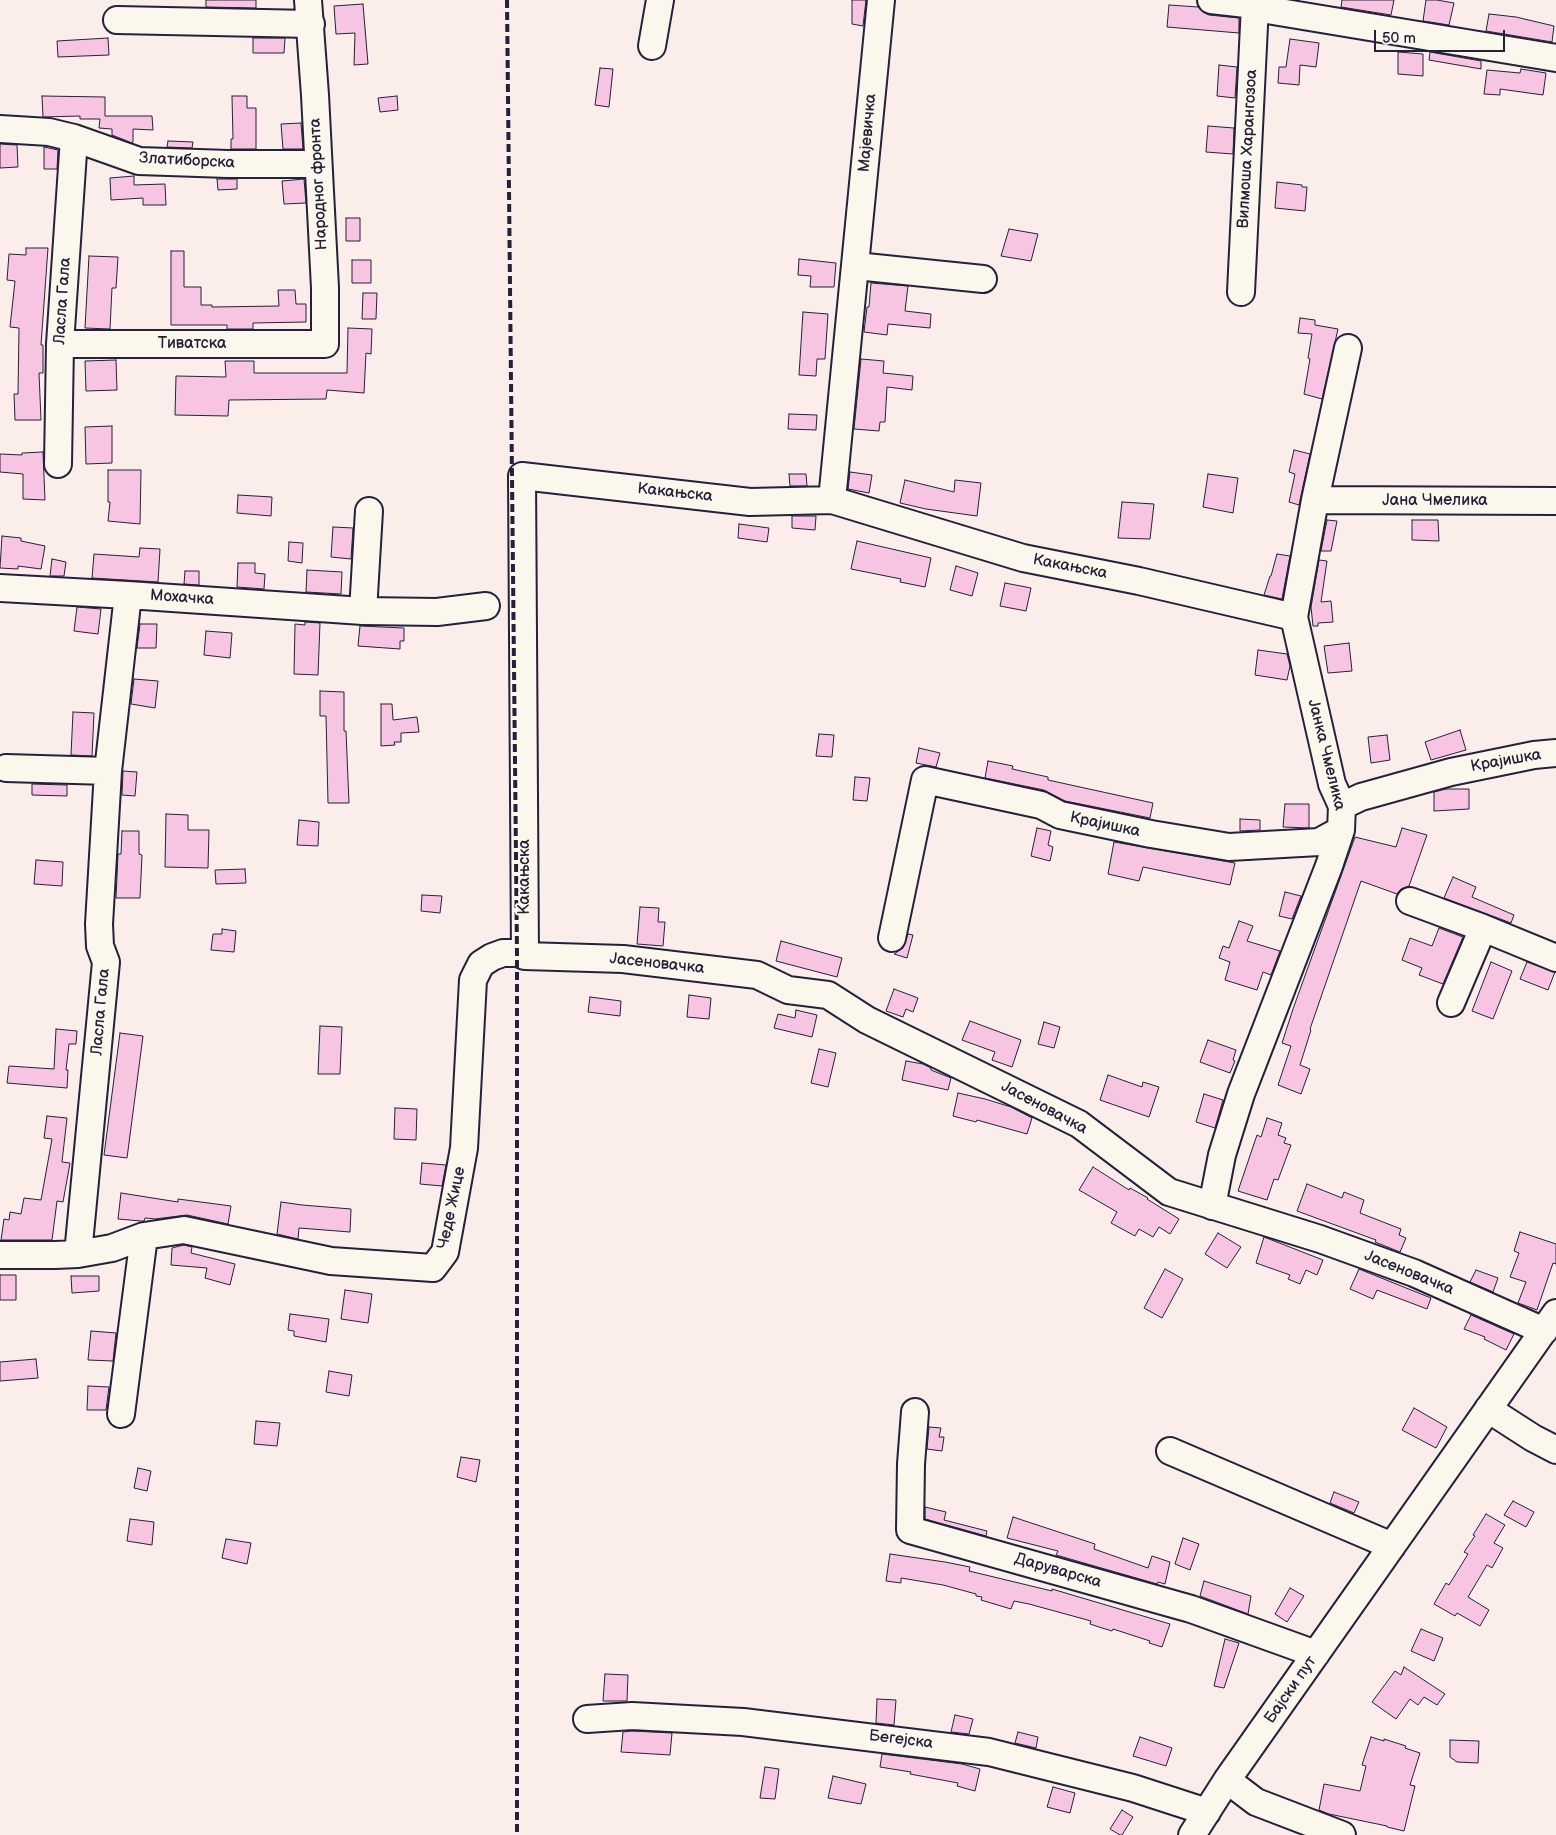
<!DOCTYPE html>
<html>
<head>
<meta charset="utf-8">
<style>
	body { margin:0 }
	#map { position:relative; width:1556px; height:1835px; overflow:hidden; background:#faedea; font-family:"Balsamiq Sans",sans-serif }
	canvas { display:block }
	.scale { position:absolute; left:1374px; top:30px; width:131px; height:22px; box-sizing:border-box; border:2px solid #22223b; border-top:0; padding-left:6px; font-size:15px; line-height:18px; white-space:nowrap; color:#22223b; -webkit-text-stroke:4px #fbf7ec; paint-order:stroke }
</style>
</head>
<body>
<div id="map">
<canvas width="1556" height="1835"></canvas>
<div class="scale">50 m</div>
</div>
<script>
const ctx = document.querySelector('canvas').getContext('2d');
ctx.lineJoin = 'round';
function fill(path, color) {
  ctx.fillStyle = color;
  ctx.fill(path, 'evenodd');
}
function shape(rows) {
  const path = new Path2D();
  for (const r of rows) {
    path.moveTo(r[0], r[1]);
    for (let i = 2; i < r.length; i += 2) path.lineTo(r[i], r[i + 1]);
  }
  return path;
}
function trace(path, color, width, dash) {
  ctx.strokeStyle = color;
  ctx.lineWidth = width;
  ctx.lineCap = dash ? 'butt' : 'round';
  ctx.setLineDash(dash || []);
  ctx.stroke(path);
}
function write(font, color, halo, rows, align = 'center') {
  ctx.font = font + ' "Balsamiq Sans",sans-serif';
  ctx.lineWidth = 4;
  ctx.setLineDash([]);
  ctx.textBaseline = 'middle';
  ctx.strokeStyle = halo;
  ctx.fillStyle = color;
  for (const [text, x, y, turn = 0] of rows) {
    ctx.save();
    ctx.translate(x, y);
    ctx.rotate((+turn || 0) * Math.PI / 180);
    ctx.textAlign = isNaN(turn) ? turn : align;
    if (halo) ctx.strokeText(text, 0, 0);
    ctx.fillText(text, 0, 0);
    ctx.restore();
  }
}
const building = shape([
	[206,0,256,0,256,8,206,7,206,0],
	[852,0,866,0,863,26,852,24,852,0],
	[1342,0,1394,0,1391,15,1341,7,1342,0],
	[1426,0,1437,0,1454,3,1449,25,1423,21,1426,0],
	[363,4,368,64,354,65,355,33,336,34,334,6,363,4],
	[1169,5,1198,7,1203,12,1209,15,1239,18,1239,33,1167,27,1169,5],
	[1489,14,1516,17,1554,26,1552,42,1486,31,1489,14],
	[108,38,109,55,58,57,57,41,108,38],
	[253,38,285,38,284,53,253,53,253,38],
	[1290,39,1319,43,1316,67,1300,65,1299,85,1278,83,1279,67,1286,67,1290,39],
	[1398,52,1423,54,1423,76,1398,74,1398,52],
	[1430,52,1481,61,1481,69,1429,60,1430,52],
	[1219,65,1237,67,1235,98,1217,96,1219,65],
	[600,68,613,69,609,107,595,105,600,68],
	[1521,69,1546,73,1543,95,1500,89,1500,95,1484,94,1487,70,1520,73,1521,69],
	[42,96,105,97,105,116,152,116,153,130,133,129,133,142,132,143,112,135,112,129,99,128,100,119,80,119,80,116,43,117,42,96],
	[232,96,247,96,247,108,256,108,256,149,231,149,231,139,233,139,232,96],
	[397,96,398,110,380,112,378,98,397,96],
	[301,123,303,149,283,149,281,124,301,123],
	[1208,126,1234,128,1233,154,1206,152,1208,126],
	[168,141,193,142,192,148,167,147,168,141],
	[0,144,17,145,18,167,0,168,0,144],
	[44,147,58,150,57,169,44,169,44,147],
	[134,176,134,185,165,184,166,205,143,205,143,198,111,200,110,178,134,176],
	[217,179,237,179,237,189,218,190,217,179],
	[304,179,306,203,284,204,282,181,304,179],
	[1277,182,1302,185,1302,187,1307,187,1305,211,1275,208,1277,182],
	[346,218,360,218,360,241,346,241,346,218],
	[1009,229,1038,234,1031,261,1001,256,1009,229],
	[26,248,48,248,41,345,43,345,43,373,39,373,41,420,15,420,14,394,18,394,19,328,10,327,15,281,7,280,9,254,26,255,26,248],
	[171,251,184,251,184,287,201,287,201,305,212,305,212,307,279,306,278,290,295,290,296,304,306,304,306,322,253,323,253,329,227,329,227,325,171,325,171,251],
	[89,256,118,257,116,288,112,288,110,329,85,328,89,256],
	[799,259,836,263,834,287,810,287,811,276,798,275,799,259],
	[352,260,371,260,371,283,352,283,352,260],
	[871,283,908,286,905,311,931,314,930,328,888,324,887,335,864,332,867,307,869,307,871,283],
	[363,293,377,293,376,319,362,319,363,293],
	[803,312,828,314,825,359,817,359,816,376,799,375,803,312],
	[1300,318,1315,320,1315,325,1338,329,1322,399,1304,394,1310,359,1308,358,1312,334,1298,333,1300,318],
	[348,328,372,329,371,354,366,353,364,393,327,390,326,399,229,400,228,416,175,415,176,376,226,377,225,361,254,361,254,373,347,373,348,328],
	[861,359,884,361,883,373,913,376,912,390,887,387,885,422,880,422,879,431,854,429,861,359],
	[116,360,117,390,86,391,85,361,116,360],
	[789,414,817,415,816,430,788,429,789,414],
	[112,426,112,463,86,464,85,427,112,426],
	[1294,450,1310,454,1299,505,1289,502,1295,474,1289,472,1294,450],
	[43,452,45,500,23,499,23,474,0,472,0,454,22,455,22,453,43,452],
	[108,470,141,470,140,524,108,521,110,502,108,502,108,470],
	[850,472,872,475,869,493,848,489,850,472],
	[789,474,806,474,807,486,790,486,789,474],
	[1208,474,1238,478,1233,513,1203,507,1208,474],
	[905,480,954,492,955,480,981,483,977,516,926,509,900,503,905,480],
	[238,495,272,497,271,516,237,513,238,495],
	[1122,502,1154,504,1150,539,1118,538,1122,502],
	[792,516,816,516,815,530,792,528,792,516],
	[1327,520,1337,521,1331,551,1321,551,1327,520],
	[1412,520,1438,520,1439,541,1412,540,1412,520],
	[739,524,769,528,767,542,738,538,739,524],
	[333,527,353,528,351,559,331,557,333,527],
	[2,536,21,538,21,541,45,546,41,569,18,566,18,569,0,568,2,536],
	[857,541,931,558,925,587,900,582,901,579,851,569,857,541],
	[289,542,303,543,302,563,288,561,289,542],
	[140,548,160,549,158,582,92,578,94,554,139,557,140,548],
	[1277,554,1290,556,1282,599,1264,595,1270,576,1271,576,1277,554],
	[52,559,66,562,64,576,50,576,52,559],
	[1319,560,1327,561,1321,602,1331,601,1333,622,1318,623,1318,626,1313,626,1311,607,1319,560],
	[238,563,255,563,255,573,265,574,264,589,237,587,238,563],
	[956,566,978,573,972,596,950,590,956,566],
	[307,570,342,572,341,594,306,592,307,570],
	[185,571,199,571,199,585,184,584,185,571],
	[1005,583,1031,588,1026,611,1000,606,1005,583],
	[77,607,101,609,98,634,74,631,77,607],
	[305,622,320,623,318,675,294,674,295,624,305,625,305,622],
	[140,624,157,624,156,648,137,648,140,624],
	[360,626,404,628,404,641,400,641,400,649,358,646,360,626],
	[206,631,232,633,230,658,204,655,206,631],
	[1349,643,1352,671,1328,673,1324,646,1349,643],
	[1258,650,1287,654,1290,666,1287,680,1255,675,1258,650],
	[134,679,158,681,155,708,131,704,134,679],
	[320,691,344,692,344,731,346,731,349,803,328,803,326,716,320,716,320,691],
	[381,704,392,704,393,720,417,717,419,732,401,733,401,742,394,742,395,745,381,746,381,704],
	[73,712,94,713,92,756,71,755,73,712],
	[1460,730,1466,750,1431,760,1425,742,1460,730],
	[819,734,834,735,832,757,816,756,819,734],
	[1387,735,1390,760,1371,763,1368,737,1387,735],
	[919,748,940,753,936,767,916,763,919,748],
	[988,761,1013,766,1012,769,1048,777,1048,780,1153,803,1150,818,1065,801,1044,790,985,778,988,761],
	[123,771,137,772,135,796,122,795,123,771],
	[855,777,870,778,867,801,853,800,855,777],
	[32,784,67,785,67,796,32,795,32,784],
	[1446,789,1469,789,1469,809,1434,811,1434,792,1446,789],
	[1285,804,1309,804,1309,828,1283,827,1285,804],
	[166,814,188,815,188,830,209,830,208,868,165,867,166,814],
	[1240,819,1260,820,1260,830,1240,831,1240,819],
	[299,820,319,822,318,846,297,845,299,820],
	[1037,828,1051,831,1048,845,1053,847,1050,861,1031,856,1037,828],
	[1402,828,1427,835,1409,886,1401,889,1397,894,1361,881,1310,1029,1311,1030,1300,1065,1310,1069,1301,1094,1278,1085,1291,1046,1282,1043,1293,1009,1355,837,1396,847,1402,828],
	[122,831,139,831,139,854,142,855,140,898,116,898,118,854,121,854,122,831],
	[1114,842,1235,863,1230,885,1143,867,1139,881,1108,874,1114,842],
	[36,860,63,862,62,886,34,884,36,860],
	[245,869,246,883,216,884,215,870,245,869],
	[1453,877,1476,887,1472,897,1514,915,1511,923,1444,898,1453,877],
	[1285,892,1301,896,1292,919,1279,916,1285,892],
	[422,895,442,896,440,913,421,911,422,895],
	[640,907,659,908,658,922,665,922,663,946,637,944,640,907],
	[1239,921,1253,926,1247,941,1280,951,1271,975,1263,972,1257,990,1225,980,1230,962,1219,958,1223,946,1229,948,1239,921],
	[1439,928,1463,937,1443,984,1419,975,1422,968,1402,960,1410,938,1432,946,1439,928],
	[222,929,236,931,234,952,211,950,213,934,222,934,222,929],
	[908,934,913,935,907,958,894,954,903,948,908,934],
	[781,941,842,958,837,977,776,961,781,941],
	[1491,962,1512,971,1493,1019,1472,1011,1491,962],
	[1527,962,1555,972,1548,990,1520,979,1527,962],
	[894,989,918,998,913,1012,906,1009,903,1017,886,1011,894,989],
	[689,995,711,998,709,1019,687,1017,689,995],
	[590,997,621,1001,620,1016,588,1012,590,997],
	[796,1010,817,1015,812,1037,774,1028,778,1014,795,1018,796,1010],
	[970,1021,1021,1040,1012,1067,992,1060,995,1052,962,1040,970,1021],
	[1044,1022,1060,1027,1054,1048,1038,1044,1044,1022],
	[320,1026,342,1027,340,1074,318,1074,320,1026],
	[56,1029,77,1031,76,1044,69,1044,66,1070,68,1070,67,1088,7,1083,9,1066,54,1069,56,1029],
	[120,1033,143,1036,127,1158,104,1155,120,1033],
	[1208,1040,1236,1050,1233,1060,1235,1061,1230,1073,1200,1062,1208,1040],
	[819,1049,836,1053,828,1087,811,1083,819,1049],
	[906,1061,923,1064,931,1068,931,1070,951,1078,948,1090,902,1080,906,1061],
	[1108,1075,1142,1087,1143,1082,1159,1087,1149,1117,1100,1100,1108,1075],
	[958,1093,985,1099,1011,1107,1032,1118,1027,1134,977,1120,976,1122,953,1116,958,1093],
	[1204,1094,1223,1100,1215,1128,1196,1122,1204,1094],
	[395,1108,417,1109,416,1140,394,1139,395,1108],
	[47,1116,67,1118,62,1162,70,1163,63,1202,57,1201,52,1240,1,1240,4,1219,9,1220,10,1212,21,1214,24,1198,41,1200,52,1139,44,1138,47,1116],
	[1267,1118,1282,1123,1278,1135,1286,1138,1284,1143,1291,1145,1278,1180,1274,1179,1267,1200,1238,1191,1257,1135,1261,1137,1267,1118],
	[422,1163,446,1165,442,1186,420,1184,422,1163],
	[1093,1167,1129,1190,1130,1188,1148,1198,1147,1199,1179,1219,1170,1234,1159,1227,1153,1237,1139,1229,1135,1236,1111,1223,1117,1212,1079,1190,1093,1167],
	[1307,1184,1342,1198,1344,1192,1364,1200,1360,1213,1401,1229,1399,1235,1406,1238,1400,1252,1375,1242,1376,1240,1297,1211,1307,1184],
	[121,1193,178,1202,178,1199,231,1206,228,1224,187,1215,155,1219,145,1218,144,1221,141,1221,118,1219,121,1193],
	[281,1202,302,1205,351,1209,350,1232,299,1228,298,1239,277,1234,281,1202],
	[1520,1232,1556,1244,1556,1264,1553,1263,1537,1310,1518,1303,1526,1282,1510,1277,1519,1253,1514,1251,1520,1232],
	[1218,1233,1241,1247,1227,1268,1205,1254,1218,1233],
	[1264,1237,1323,1260,1317,1275,1306,1270,1300,1284,1288,1279,1290,1275,1256,1263,1264,1237],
	[184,1245,192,1247,191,1253,235,1264,230,1285,205,1278,207,1268,171,1265,172,1248,184,1245],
	[1165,1269,1183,1279,1162,1318,1144,1308,1165,1269],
	[1359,1269,1431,1298,1427,1309,1377,1290,1373,1299,1350,1289,1359,1269],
	[1476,1270,1498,1278,1493,1292,1470,1282,1476,1270],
	[0,1275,16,1275,16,1300,0,1300,0,1275],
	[71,1276,99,1276,99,1291,72,1293,71,1276],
	[345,1290,372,1294,368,1323,341,1319,345,1290],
	[290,1314,329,1319,326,1342,294,1336,294,1331,288,1330,290,1314],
	[1471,1315,1514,1334,1506,1350,1484,1339,1485,1337,1464,1329,1471,1315],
	[91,1331,116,1333,113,1361,88,1360,91,1331],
	[36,1359,38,1378,0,1381,0,1362,36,1359],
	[329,1371,352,1375,349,1396,326,1392,329,1371],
	[88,1386,109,1387,106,1410,87,1410,88,1386],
	[1414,1408,1447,1427,1436,1448,1402,1430,1414,1408],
	[256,1421,280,1423,277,1446,254,1444,256,1421],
	[929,1427,941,1428,939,1437,944,1437,942,1451,927,1449,929,1427],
	[461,1457,480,1460,476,1482,457,1477,461,1457],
	[138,1468,151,1471,147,1491,134,1488,138,1468],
	[1334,1492,1359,1502,1354,1513,1330,1503,1334,1492],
	[1513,1501,1534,1512,1526,1527,1504,1515,1513,1501],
	[925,1507,946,1512,944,1520,987,1531,986,1536,925,1519,925,1507],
	[1486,1514,1505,1525,1494,1543,1503,1548,1492,1568,1487,1565,1468,1597,1489,1610,1480,1626,1457,1613,1455,1616,1434,1604,1446,1583,1449,1585,1468,1554,1464,1552,1475,1536,1473,1535,1486,1514],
	[1013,1517,1095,1544,1094,1549,1148,1568,1152,1556,1170,1562,1165,1584,1158,1582,1157,1584,1056,1555,1058,1551,1007,1538,1013,1517],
	[130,1519,154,1522,152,1545,127,1541,130,1519],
	[1183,1538,1199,1544,1190,1570,1175,1564,1183,1538],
	[226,1539,251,1543,247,1564,222,1558,226,1539],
	[890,1554,945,1562,970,1567,969,1571,1052,1591,1052,1589,1170,1624,1162,1647,1149,1643,1150,1641,1113,1629,1112,1631,1099,1627,1090,1624,1091,1621,1029,1604,1014,1601,1011,1609,981,1600,982,1597,976,1596,976,1594,943,1585,901,1578,901,1583,886,1581,890,1554],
	[1204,1581,1251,1596,1248,1614,1200,1596,1204,1581],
	[1290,1588,1304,1596,1287,1622,1275,1614,1290,1588],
	[1421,1629,1443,1638,1434,1661,1411,1651,1421,1629],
	[1225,1639,1239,1643,1224,1688,1214,1686,1225,1639],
	[1404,1667,1445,1694,1437,1705,1424,1697,1418,1705,1410,1699,1396,1719,1372,1702,1395,1671,1401,1675,1404,1667],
	[605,1674,628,1675,627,1701,603,1701,605,1674],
	[877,1699,896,1700,894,1725,876,1723,877,1699],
	[955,1715,973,1719,969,1734,951,1732,955,1715],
	[632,1731,672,1733,670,1755,621,1752,623,1732,632,1731],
	[1018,1732,1038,1737,1036,1748,1015,1743,1018,1732],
	[1140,1737,1172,1748,1166,1766,1133,1756,1140,1737],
	[1371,1737,1384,1741,1384,1739,1406,1746,1405,1748,1420,1753,1410,1785,1415,1786,1404,1831,1387,1827,1387,1826,1329,1814,1319,1810,1324,1784,1360,1791,1366,1766,1362,1765,1371,1737],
	[1450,1740,1479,1741,1478,1763,1457,1762,1450,1757,1450,1740],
	[882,1754,962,1764,980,1769,975,1791,957,1786,958,1783,910,1774,911,1772,880,1767,882,1754],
	[765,1767,779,1769,775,1799,760,1798,765,1767],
	[833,1776,866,1784,861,1804,828,1798,833,1776],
	[1053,1787,1075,1793,1070,1813,1047,1807,1053,1787],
	[1122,1810,1133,1817,1122,1835,1120,1835,1110,1829,1122,1810]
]);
const minor = shape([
	[1211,0,1255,5,1267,10,1556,58],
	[117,20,311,24],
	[652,46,660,0],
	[0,129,49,132,74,138,139,161,228,164,318,164],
	[856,266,983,279],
	[1241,292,1255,5],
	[60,344,325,344,325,288,315,95,308,0],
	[58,464,60,344,74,138],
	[832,500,881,0],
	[1315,500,1556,501],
	[0,588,128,595,363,611,437,612,486,606],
	[363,611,369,511],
	[6,768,108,771],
	[1342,806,1361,797,1451,772,1534,755,1556,753],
	[1410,901,1483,928,1556,958],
	[892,938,925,780,1041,805,1060,815,1151,834,1229,847,1319,842,1341,830],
	[525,956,522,476,750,502,832,500,1023,558,1139,581,1294,617],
	[1451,1003,1483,928],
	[1212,1206,1222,1155,1241,1094,1329,866,1341,830,1342,806,1332,784,1294,617,1315,500,1348,348],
	[78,1254,106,962,100,946,99,924,108,771,128,595],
	[0,1255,55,1255,78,1254,112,1248,144,1236,184,1230,331,1261,433,1268,445,1252,464,1148,473,980,481,964,492,957,503,953,517,953,525,956,623,959,757,975,788,990,828,995,867,1020,1079,1124,1169,1192,1320,1239,1414,1273,1544,1331],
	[1488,1409,1533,1438,1556,1450],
	[915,1412,911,1464,910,1530,1191,1609,1316,1654],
	[121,1414,144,1236],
	[1170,1451,1392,1546],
	[587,1719,632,1716,743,1722,989,1752,1133,1788,1207,1812],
	[1227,1780,1256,1802,1342,1835],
	[1192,1835,1227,1780,1556,1313]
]);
const rail = shape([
	[507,0,517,953,517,1835]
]);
const streetNames = [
	["Мајевичка",868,133,-85],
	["Вилмоша Харангозоа",1248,149,-87],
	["Златиборска",187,161,3],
	["Народног фронта",319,184,-93],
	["Ласла Гала",63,301,-86],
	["Тиватска",192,344],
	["Какањска",675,493,6],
	["Јана Чмелика",1435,501],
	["Какањска",1070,567,11],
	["Мохачка",182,598,4],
	["Јанка Чмелика",1326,755,76],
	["Крајишка",1506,761,-10],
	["Крајишка",1105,825,12],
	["Какањска",525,877,-90],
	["Јасеновачка",657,964,6],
	["Ласла Гала",101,1012,-85],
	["Јасеновачка",1044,1108,28],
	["Чеде Жице",452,1208,-78],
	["Јасеновачка",1409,1273,22],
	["Даруварска",1058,1571,16],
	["Бајски пут",1291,1690,-55],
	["Бегејска",901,1740,7]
];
fill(building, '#f7c4e2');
trace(building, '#22223b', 1);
trace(minor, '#22223b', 30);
trace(minor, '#fbf7ec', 26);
trace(rail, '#22223b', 4, [8, 4]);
write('16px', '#22223b', '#fbf7ec', streetNames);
</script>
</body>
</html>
